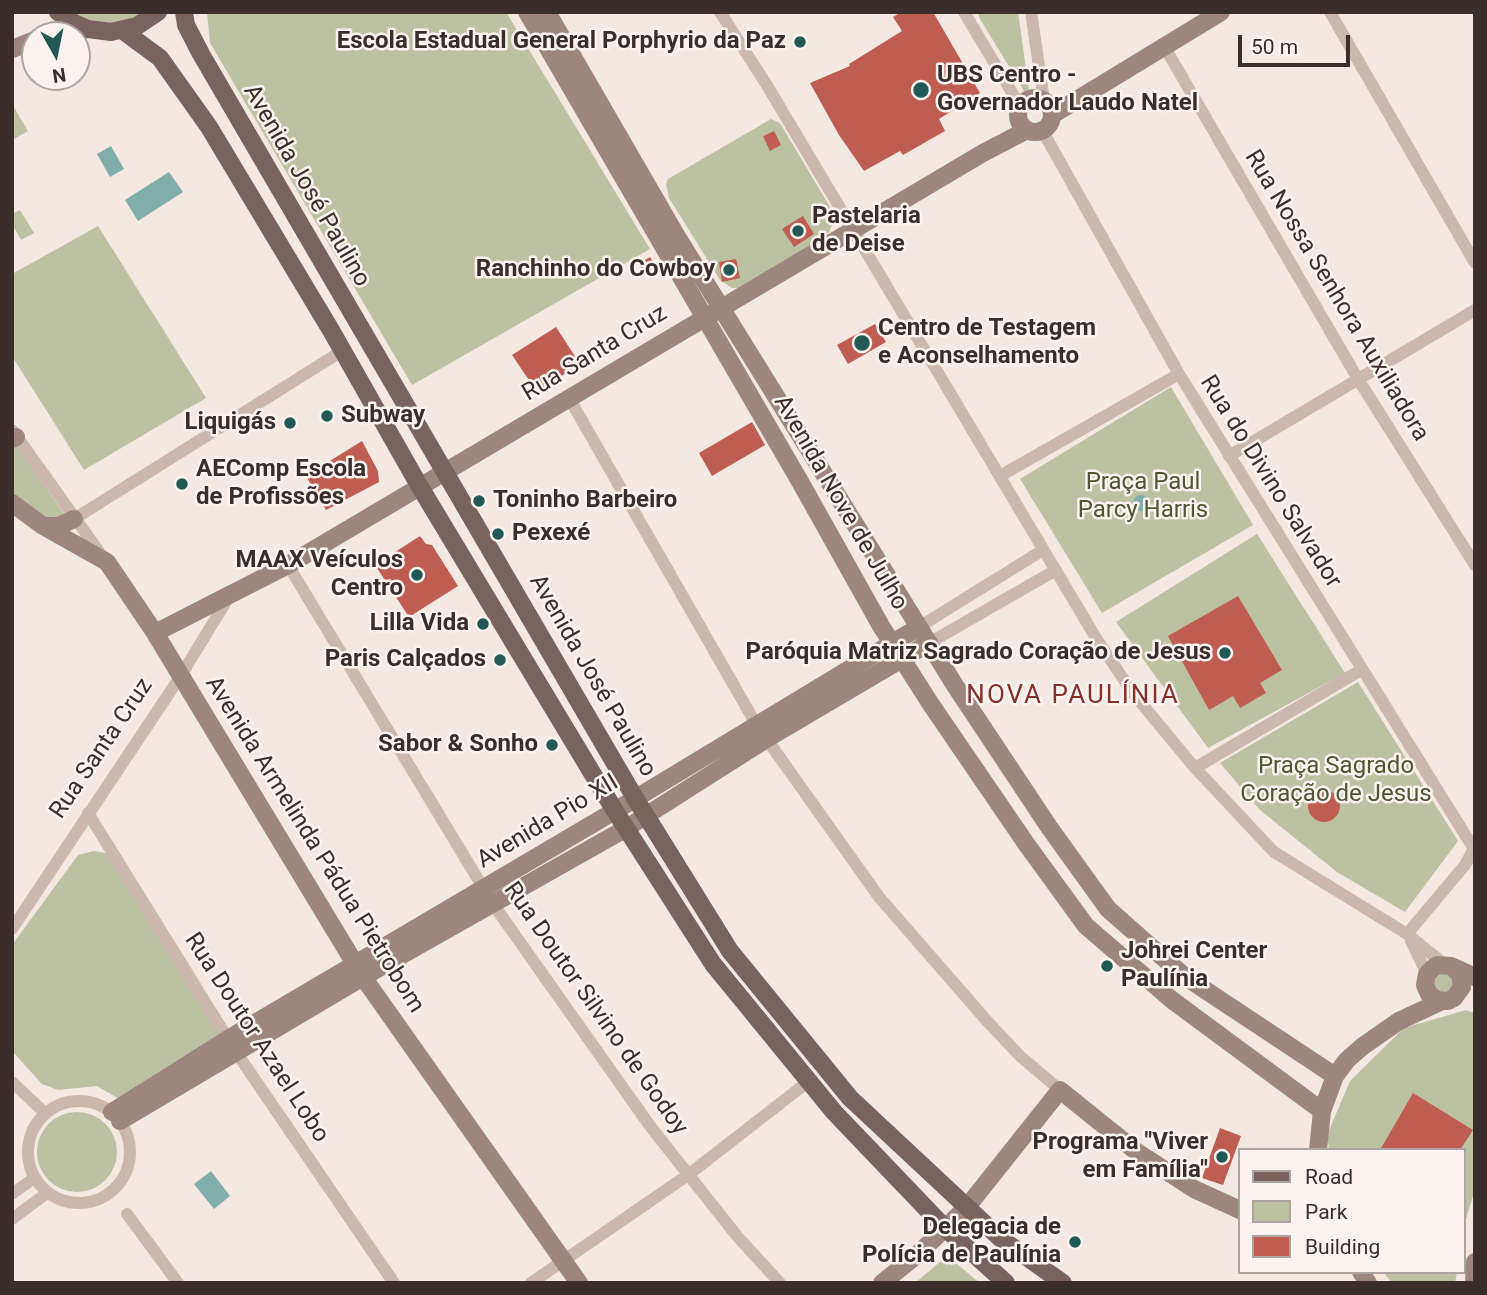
<!DOCTYPE html>
<html>
<head>
<meta charset="utf-8">
<style>
	body { margin:0 }
	#map { position:relative; width:1487px; height:1295px; overflow:hidden; background:#f3e8e2; font-family:Roboto,sans-serif }
	canvas { display:block }
	.frame { position:absolute; inset:0; border:14px solid #3a2e2c; pointer-events:none }
	.legend { position:absolute; left:1238px; top:1148px; width:228px; height:126px; box-sizing:border-box; background:#faf3ef; border:2px solid #ada4a1; margin:0; padding:9px 12px; list-style:none; font-size:21px; color:#3a2e2c }
	.legend li { display:flex; align-items:center; gap:14px; height:35px }
	.legend b { width:35px; border:2px solid #ada4a1 }
	.north { position:absolute; left:21px; top:21px; width:70px; height:70px; box-sizing:border-box; background:#faf3ef; border:2px solid #ada4a1; border-radius:50%; rotate:171deg; font-size:19px; font-weight:700; line-height:28px; text-align:center; color:#3a2e2c }
	.north::after { content:''; display:block; margin:auto; width:24px; height:32px; background:#235954; clip-path:polygon(50% 0,100% 100%,50% 72%,0 100%) }
	.scale { position:absolute; left:1238px; top:35px; width:112px; height:32px; box-sizing:border-box; border:4px solid #3a2e2c; border-top:0; padding-left:9px; font-size:21px; line-height:24px; white-space:nowrap; color:#3a2e2c; -webkit-text-stroke:5px #faf3ef; paint-order:stroke }
</style>
</head>
<body>
<div id="map">
<canvas width="1487" height="1295"></canvas>
<div class="frame"></div>
<ul class="legend">
<li><b style="height:9px;background:#7a635e"></b>Road</li>
<li><b style="height:19px;background:#bcc1a2"></b>Park</li>
<li><b style="height:19px;background:#bf5d53"></b>Building</li>
</ul>
<div class="north">N</div>
<div class="scale">50 m</div>
</div>
<script>
const ctx = document.querySelector('canvas').getContext('2d');
ctx.lineJoin = 'round';
function fill(path, color) {
  ctx.fillStyle = color;
  ctx.fill(path, 'evenodd');
}
function shape(rows) {
  const path = new Path2D();
  for (const r of rows) {
    if (r.length === 3) {
      path.moveTo(r[0] + r[2], r[1]);
      path.arc(r[0], r[1], r[2], 0, 2 * Math.PI);
      continue;
    }
    path.moveTo(r[0], r[1]);
    for (let i = 2; i < r.length; i += 2) path.lineTo(r[i], r[i + 1]);
  }
  return path;
}
function trace(path, color, width, dash) {
  ctx.strokeStyle = color;
  ctx.lineWidth = width;
  ctx.lineCap = dash ? 'butt' : 'round';
  ctx.setLineDash(dash || []);
  ctx.stroke(path);
}
function write(font, color, halo, rows, align = 'center') {
  ctx.font = font + ' Roboto,sans-serif';
  ctx.lineWidth = 5;
  ctx.setLineDash([]);
  ctx.textBaseline = 'middle';
  ctx.strokeStyle = halo;
  ctx.fillStyle = color;
  for (const [text, x, y, turn = 0] of rows) {
    ctx.save();
    ctx.translate(x, y);
    ctx.rotate((+turn || 0) * Math.PI / 180);
    ctx.textAlign = isNaN(turn) ? turn : align;
    if (halo) ctx.strokeText(text, 0, 0);
    ctx.fillText(text, 0, 0);
    ctx.restore();
  }
}
const green = shape([
	[66,12,150,12,142,18,98,26],
	[207,12,506,12,650,249,412,385,210,43],
	[978,12,1018,12,1029,90,1024,91,980,19],
	[12,104,28,131,12,140],
	[771,119,780,123,830,207,833,223,829,232,823,238,740,288,732,288,720,280,669,198,666,184,668,179],
	[20,210,34,233,21,240,12,224,12,214],
	[98,226,206,398,84,470,12,356,12,274],
	[1171,387,1253,525,1102,613,1020,479],
	[15,443,67,518,49,521,12,493,12,445],
	[1257,534,1345,673,1208,748,1116,622],
	[1358,682,1458,841,1405,912,1337,872,1260,810,1220,763],
	[94,851,106,853,223,1037,121,1100,97,1086,58,1090,42,1084,12,1051,12,945,78,855],
	[1435,970,1457,977,1450,991,1442,992,1435,988,1432,977],
	[1466,1010,1475,1013,1475,1189,1464,1226,1464,1150,1329,1150,1327,1135,1350,1081,1404,1028],
	[77,1152,40],
	[947,1256,980,1283,915,1283],
	[1383,1272,1457,1272,1455,1283,1392,1283]
]);
const water = shape([
	[111,146,124,169,110,177,97,154],
	[169,172,183,192,138,221,125,200],
	[1141,503,8],
	[211,1171,230,1196,214,1209,194,1184]
]);
const building = shape([
	[901,12,933,12,980,93,939,119,945,131,903,155,900,151,864,171,839,135,810,83,850,66,849,64,902,31,893,17],
	[774,131,781,145,770,151,763,136],
	[803,216,814,234,794,247,782,229],
	[650,257,657,268,645,275,638,264],
	[736,259,740,278,722,282,719,262],
	[875,324,886,342,848,364,837,345],
	[556,327,580,364,537,392,512,355],
	[752,422,765,445,712,476,699,453],
	[362,441,378,471,379,482,326,510,303,471,316,462,320,467],
	[420,536,426,544,432,545,458,586,409,617,375,565],
	[1238,596,1282,670,1260,683,1266,693,1240,708,1233,696,1209,710,1168,636],
	[1324,806,16],
	[1413,1093,1473,1130,1460,1150,1380,1150],
	[1220,1128,1241,1136,1223,1185,1202,1178]
]);
const street = shape([
	[720,12,768,87,1096,638,1132,692,1195,768,1274,852,1407,934,1444,964],
	[964,12,1020,106],
	[1031,12,1044,100],
	[1330,12,1475,263],
	[1164,46,1358,379,1475,565],
	[1042,130,1179,374,1474,849],
	[569,398,756,724,879,897,987,1021,1020,1056,1060,1090],
	[13,431,102,556],
	[1229,456,1475,310],
	[1000,476,1179,374],
	[74,519,342,351],
	[288,565,493,904,650,1126,737,1236,780,1283],
	[919,627,1043,550],
	[929,643,1056,570],
	[1195,768,1361,670],
	[88,813,236,1052,394,1283],
	[12,929,180,677,230,595],
	[1407,934,1465,865,1475,847],
	[1411,941,1427,974],
	[12,1082,45,1113],
	[79,1152,51],
	[12,1194,34,1178],
	[127,1214,178,1283],
	[12,1219,47,1193],
	[531,1283,688,1175,809,1081]
]);
const secondary = shape([
	[527,12,798,478,881,626,930,703,1027,845,1086,926,1172,1000,1322,1111],
	[547,12,676,235,956,687,1049,827,1108,909,1184,976,1335,1076],
	[59,35,88,29],
	[12,49,35,40],
	[1035,115,17],
	[1052,115,1221,12],
	[12,439,16,437],
	[12,503,43,526,107,562,155,633,363,977,579,1283],
	[43,526,59,526,74,519],
	[155,633,288,565,983,153,1027,130],
	[1451,966,1460,974,1462,987,1454,998,1448,1001,1437,1000,1429,994,1425,985,1427,974,1432,969,1437,965,1451,966,1475,977],
	[112,1112,228,1039,623,806,919,627],
	[120,1121,363,977,625,829,768,738,929,643],
	[1318,1150,1322,1111,1335,1076,1347,1060,1363,1046,1399,1021,1442,1001],
	[1361,1272,1368,1283],
	[882,1283,917,1255,967,1207,1060,1090,1137,1152,1194,1189,1240,1210],
	[1474,1283,1475,1262]
]);
const primary = shape([
	[58,12,74,23,88,29,111,32,137,26,158,12],
	[184,12,186,25,201,54,635,798,730,951,850,1098,1000,1238,1063,1283],
	[122,30,160,58,209,127,332,332,420,487,615,811,713,964,834,1112,944,1227,1006,1283]
]);
const markers = [
	[800,42,7,"#235954"],
	[921,90,9,"#235954"],
	[798,231,7,"#235954"],
	[729,270,7,"#235954"],
	[862,343,9,"#235954"],
	[327,416,7,"#235954"],
	[290,423,7,"#235954"],
	[182,484,7,"#235954"],
	[479,501,7,"#235954"],
	[498,534,7,"#235954"],
	[417,575,7,"#235954"],
	[483,624,7,"#235954"],
	[1225,653,7,"#235954"],
	[500,660,7,"#235954"],
	[552,745,7,"#235954"],
	[1107,966,7,"#235954"],
	[1222,1157,7,"#235954"],
	[1075,1242,7,"#235954"]
];
const poiNames = [
	["Escola Estadual General Porphyrio da Paz",786,42],
	["UBS Centro -",937,76,"left"],
	["Governador Laudo Natel",937,104,"left"],
	["Pastelaria",812,217,"left"],
	["de Deise",812,245,"left"],
	["Ranchinho do Cowboy",715,270],
	["Centro de Testagem",878,329,"left"],
	["e Aconselhamento",878,357,"left"],
	["Subway",341,416,"left"],
	["Liquigás",276,423],
	["AEComp Escola",196,470,"left"],
	["de Profissões",196,498,"left"],
	["Toninho Barbeiro",493,501,"left"],
	["Pexexé",512,534,"left"],
	["MAAX Veículos",403,561],
	["Centro",403,589],
	["Lilla Vida",469,624],
	["Paróquia Matriz Sagrado Coração de Jesus",1211,653],
	["Paris Calçados",486,660],
	["Sabor & Sonho",538,745],
	["Johrei Center",1121,952,"left"],
	["Paulínia",1121,980,"left"],
	["Programa \"Viver",1208,1143],
	["em Família\"",1208,1171],
	["Delegacia de",1061,1228],
	["Polícia de Paulínia",1061,1256]
];
const streetNames = [
	["Avenida José Paulino",306,186,60],
	["Rua Nossa Senhora Auxiliadora",1336,296,59],
	["Rua Santa Cruz",595,354,-31],
	["Rua do Divino Salvador",1270,482,58],
	["Avenida Nove de Julho",840,503,60],
	["Avenida José Paulino",592,676,60],
	["Rua Santa Cruz",102,749,-56],
	["Avenida Pio XII",548,822,-31],
	["Avenida Armelinda Pádua Pietrobom",314,845,58],
	["Rua Doutor Silvino de Godoy",595,1009,55],
	["Rua Doutor Azael Lobo",256,1038,57]
];
const parkNames = [
	["Praça Paul",1143,483],
	["Parcy Harris",1143,511],
	["Praça Sagrado",1336,767],
	["Coração de Jesus",1336,795]
];
const neighbourhoodNames = [
	["NOVA PAULÍNIA",1073,696]
];
fill(green, '#bcc1a2');
fill(water, '#82aea9');
fill(building, '#bf5d53');
trace(street, '#cbb7ae', 12);
trace(secondary, '#9e867f', 18);
trace(primary, '#7a635e', 18);
for (const [x, y, r, color] of markers) {
  const dot = new Path2D();
  dot.arc(x, y, r, 0, 2 * Math.PI);
  ctx.fillStyle = color;
  ctx.fill(dot);
  trace(dot, '#faf3ef', 2.5);
}
write('bold 24px', '#3a2e2c', '#faf3ef', poiNames, 'right');
write('24px', '#3a2e2c', '#faf3ef', streetNames);
write('24px', '#4f5731', '#faf3ef', parkNames);
ctx.letterSpacing = '2px';
write('26px', '#843129', '#faf3ef', neighbourhoodNames);
ctx.letterSpacing = '0px';
</script>
</body>
</html>
